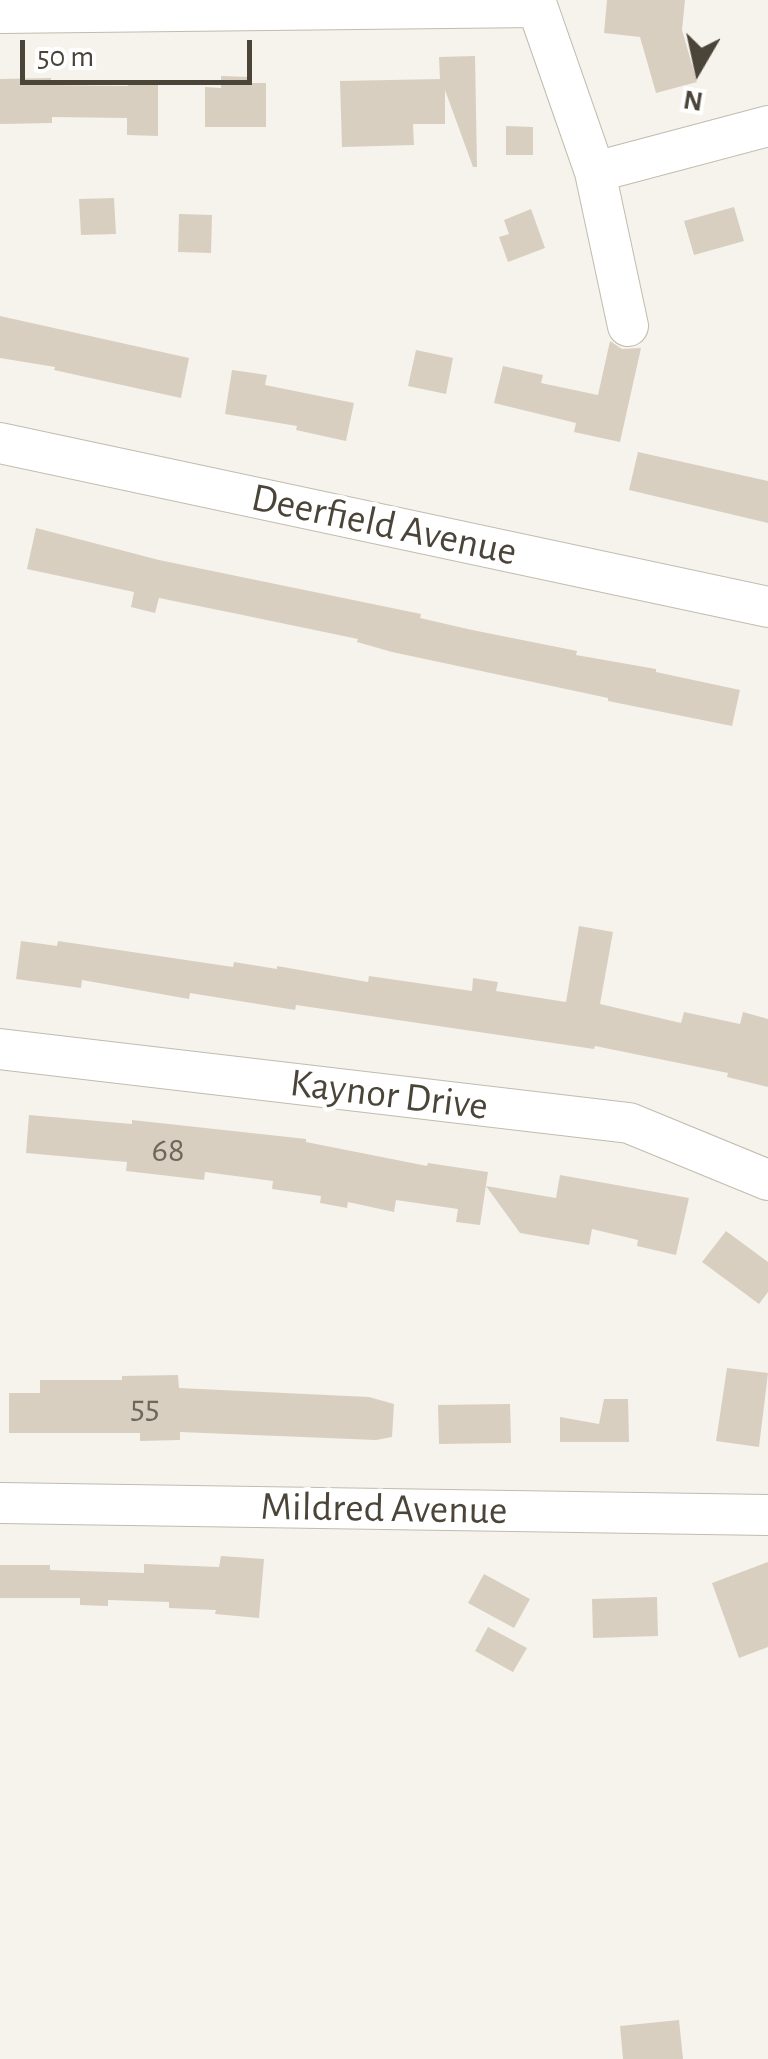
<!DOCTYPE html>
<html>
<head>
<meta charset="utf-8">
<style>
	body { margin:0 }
	#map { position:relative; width:768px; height:2059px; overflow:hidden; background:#f6f3ec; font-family:"Alegreya Sans",sans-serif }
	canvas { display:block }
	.north { position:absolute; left:648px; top:20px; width:100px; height:100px; -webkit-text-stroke:8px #fff; paint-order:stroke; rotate:189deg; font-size:28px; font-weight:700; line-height:40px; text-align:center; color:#4b4439 }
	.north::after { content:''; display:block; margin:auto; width:35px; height:45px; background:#4b4439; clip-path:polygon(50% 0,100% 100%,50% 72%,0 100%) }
	.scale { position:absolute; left:20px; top:40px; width:232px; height:45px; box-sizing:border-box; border:5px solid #4b4439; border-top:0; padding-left:12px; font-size:30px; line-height:35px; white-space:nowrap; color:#4b4439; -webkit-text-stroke:8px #fff; paint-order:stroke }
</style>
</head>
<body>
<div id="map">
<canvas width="768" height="2059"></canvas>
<div class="north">N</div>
<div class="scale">50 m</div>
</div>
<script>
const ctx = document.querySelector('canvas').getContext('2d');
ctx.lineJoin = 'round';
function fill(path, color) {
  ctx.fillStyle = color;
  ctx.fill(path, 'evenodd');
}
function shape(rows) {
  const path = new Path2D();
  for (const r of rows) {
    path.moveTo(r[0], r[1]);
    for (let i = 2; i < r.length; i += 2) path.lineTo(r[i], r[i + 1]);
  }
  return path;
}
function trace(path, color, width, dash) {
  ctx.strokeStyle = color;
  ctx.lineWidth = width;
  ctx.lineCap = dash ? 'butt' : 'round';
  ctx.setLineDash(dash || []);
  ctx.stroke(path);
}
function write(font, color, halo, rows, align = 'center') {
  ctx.font = font + ' "Alegreya Sans",sans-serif';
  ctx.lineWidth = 9;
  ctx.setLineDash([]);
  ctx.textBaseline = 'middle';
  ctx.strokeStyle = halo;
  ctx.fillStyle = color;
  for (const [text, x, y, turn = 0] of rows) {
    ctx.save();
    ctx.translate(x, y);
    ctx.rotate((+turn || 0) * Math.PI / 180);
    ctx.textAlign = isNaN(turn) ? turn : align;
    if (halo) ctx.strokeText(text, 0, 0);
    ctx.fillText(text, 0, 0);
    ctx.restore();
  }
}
const building = shape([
	[607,0,685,0,682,30,697,82,656,93,640,37,604,33],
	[475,56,477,167,473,167,445,90,445,124,413,124,414,145,342,147,340,81,440,79,439,57],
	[221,76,251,77,251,83,266,83,266,127,205,127,205,87,221,88],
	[51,78,51,85,128,86,128,82,158,82,158,136,127,135,127,118,52,117,52,123,0,124,0,79],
	[506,126,533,127,533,155,506,155],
	[114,198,116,234,81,235,79,199],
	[734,207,744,241,694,255,684,221],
	[531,209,545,248,508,262,499,237,509,234,504,220],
	[179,214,212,215,211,253,178,252],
	[0,316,189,358,181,398,54,370,55,367,0,358],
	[610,341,622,349,641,348,620,442,574,432,576,423,494,403,503,366,543,375,541,383,598,395],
	[416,350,453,358,446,394,408,386],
	[232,370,267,375,265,385,354,403,346,441,296,430,297,426,225,414],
	[638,452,768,481,768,523,629,490],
	[36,528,159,560,421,614,420,618,472,630,577,651,576,655,656,669,656,672,740,690,732,726,608,701,608,698,392,652,357,642,358,639,233,613,159,598,155,613,131,607,134,592,27,569],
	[579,926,613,932,600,1004,681,1023,684,1012,740,1024,743,1012,768,1019,768,1087,727,1077,728,1073,595,1046,594,1049,296,1005,295,1010,190,993,189,999,82,980,81,988,16,979,21,941,57,946,58,941,233,967,234,962,277,969,277,966,368,982,369,976,472,991,473,978,498,982,496,991,566,1002],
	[29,1115,132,1124,132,1120,306,1139,306,1142,427,1166,428,1163,488,1172,480,1225,456,1222,458,1209,396,1200,394,1212,348,1202,347,1208,320,1203,321,1196,272,1189,273,1181,205,1172,204,1180,126,1171,127,1162,26,1153],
	[560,1175,689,1198,676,1255,637,1246,638,1240,592,1229,589,1245,520,1233,486,1186,556,1198],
	[726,1231,768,1262,768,1292,759,1304,702,1262],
	[727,1368,768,1373,759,1447,716,1441],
	[178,1375,179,1388,369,1397,394,1404,392,1437,376,1440,180,1432,180,1440,140,1441,140,1433,9,1433,9,1393,40,1393,40,1380,122,1380,122,1376],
	[604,1399,628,1399,629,1442,560,1442,560,1417,599,1424],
	[510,1404,511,1443,439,1444,438,1405],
	[221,1556,264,1559,259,1618,215,1614,216,1610,169,1608,169,1602,108,1600,108,1606,80,1605,80,1598,0,1598,0,1565,50,1565,50,1570,144,1573,144,1564,219,1567],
	[768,1562,768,1647,739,1658,712,1583],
	[484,1574,530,1599,514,1628,468,1603],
	[657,1597,658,1636,593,1638,592,1599],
	[488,1627,527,1648,513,1672,475,1651],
	[679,2020,683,2059,623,2059,620,2026]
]);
const minor = shape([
	[535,0,595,172,628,326],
	[0,13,537,7],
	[595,172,768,126],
	[0,443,768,607],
	[0,1049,629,1123,768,1180],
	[0,1503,768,1515]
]);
const numberNames = [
	["68",168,1150],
	["55",145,1407]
];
const streetNames = [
	["Deerfield Avenue",384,525,12],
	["Kaynor Drive",389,1095,7],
	["Mildred Avenue",384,1509,1]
];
fill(building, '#d8cfc1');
trace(minor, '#c2bbae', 42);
trace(minor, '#fff', 40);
write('35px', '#6e675b', null, numberNames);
write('40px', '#4b4439', '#fff', streetNames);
</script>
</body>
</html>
